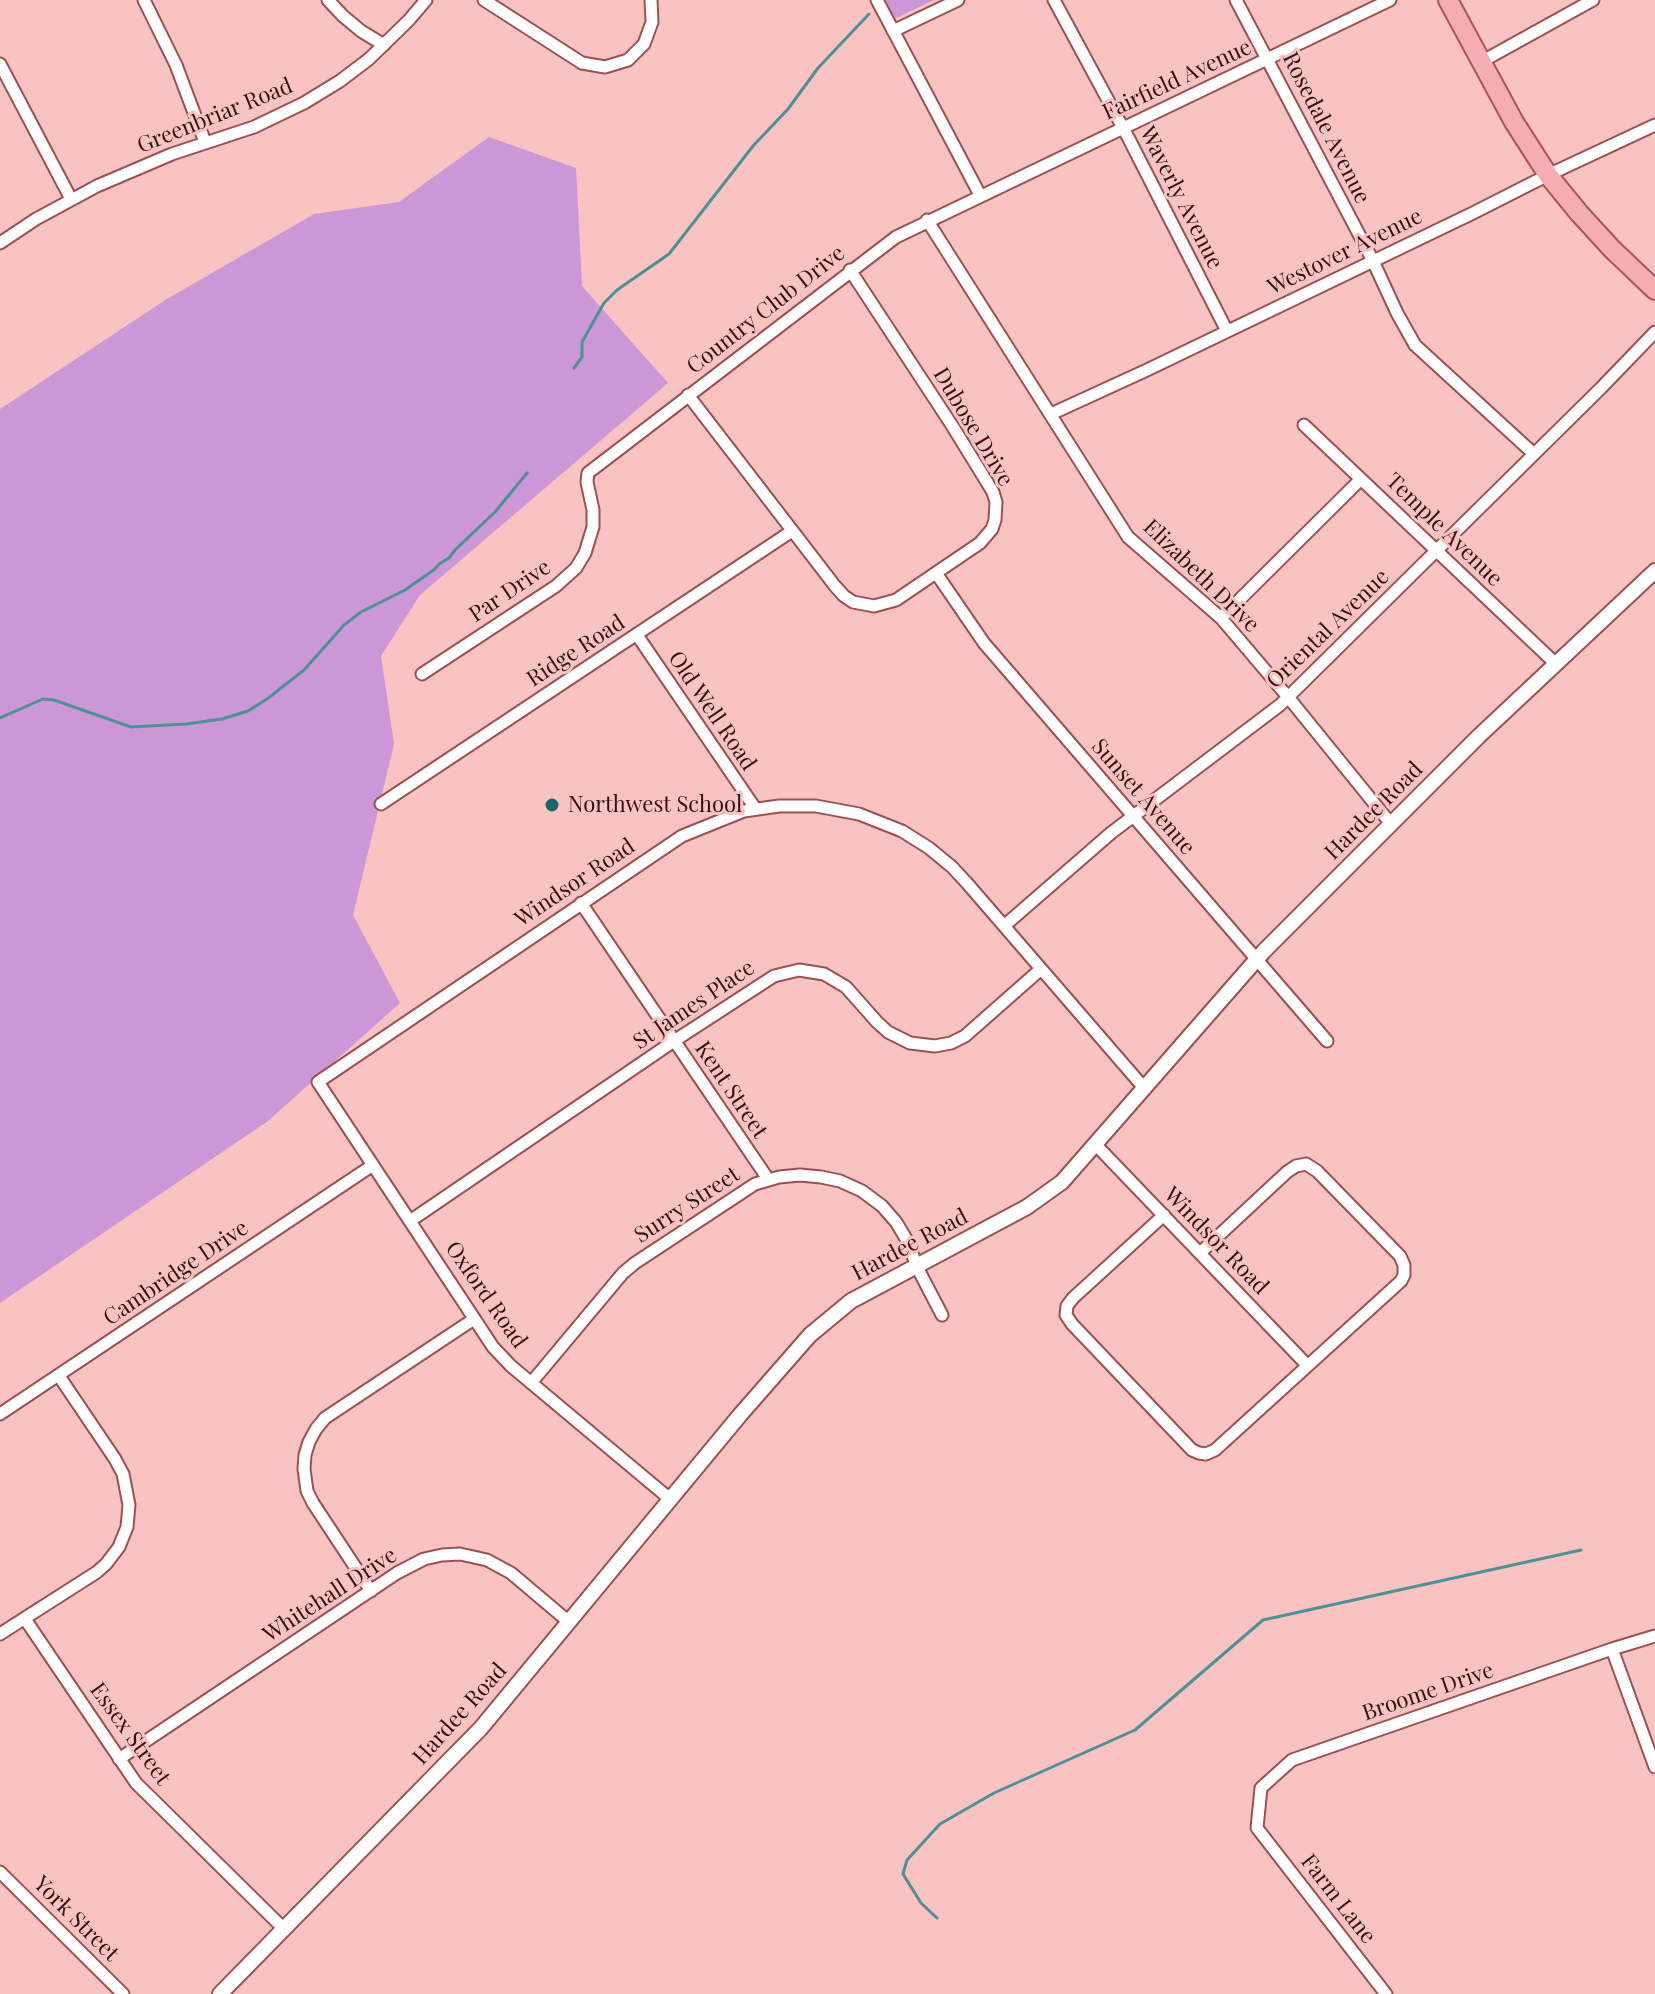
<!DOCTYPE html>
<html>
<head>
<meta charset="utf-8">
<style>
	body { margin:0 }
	canvas { display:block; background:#f9c3c2 }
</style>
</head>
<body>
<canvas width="1655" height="1994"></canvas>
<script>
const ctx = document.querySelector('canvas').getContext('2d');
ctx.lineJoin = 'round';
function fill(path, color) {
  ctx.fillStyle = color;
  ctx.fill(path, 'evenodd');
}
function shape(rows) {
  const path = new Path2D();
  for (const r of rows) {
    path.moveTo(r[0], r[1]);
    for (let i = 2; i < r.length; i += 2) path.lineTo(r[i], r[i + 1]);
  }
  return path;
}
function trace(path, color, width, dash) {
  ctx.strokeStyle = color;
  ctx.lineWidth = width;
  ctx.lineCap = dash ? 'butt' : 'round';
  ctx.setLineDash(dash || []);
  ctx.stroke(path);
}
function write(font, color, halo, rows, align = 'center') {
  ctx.font = font + ' "Playfair Display",serif';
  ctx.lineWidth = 6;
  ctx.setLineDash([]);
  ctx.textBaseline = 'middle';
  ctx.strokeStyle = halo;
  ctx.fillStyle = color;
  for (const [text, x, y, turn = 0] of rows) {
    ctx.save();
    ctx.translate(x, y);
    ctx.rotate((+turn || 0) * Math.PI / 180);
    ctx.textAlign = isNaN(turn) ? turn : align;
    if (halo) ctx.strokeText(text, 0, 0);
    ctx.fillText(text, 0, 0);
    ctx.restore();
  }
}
const green = shape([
	[886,0,934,0,894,19],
	[489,137,576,168,582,286,668,383,420,595,381,656,394,744,353,915,400,1003,268,1121,0,1303,0,409,167,299,314,214,399,202]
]);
const stream = shape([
	[574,368,582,357,582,342,604,303,617,290,669,254,753,146,788,109,818,68,869,14],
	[0,718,43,699,54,700,131,727,186,724,222,719,248,711,267,699,304,670,344,625,361,612,405,590,435,569,439,564,449,558,455,550,495,512,527,473],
	[937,1918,921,1903,903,1874,907,1860,940,1824,994,1793,1135,1730,1263,1620,1581,1550]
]);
const minor = shape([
	[144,0,176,65,205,142],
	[328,0,343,16,361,31,384,45],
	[484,0,582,63,605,67,628,60,644,44,652,22,651,0],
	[877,0,980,195],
	[1054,0,1129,139,1227,331],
	[1236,0,1373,261,1397,313,1415,345,1534,454],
	[893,31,958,0],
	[1481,62,1593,0],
	[0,64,71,199],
	[927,220,1128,537,1221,618,1288,697,1391,824],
	[0,243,36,219,97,186,172,154,254,127,304,103,340,81,369,59,409,20,426,0],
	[688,395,835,586,844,596,853,602,874,606,896,600,980,543,992,529,995,520,996,502,993,492,953,427,850,270],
	[1051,414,1147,370,1473,213,1548,175,1655,125],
	[1304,425,1556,664],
	[936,573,984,643,1327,1041],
	[1221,618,1361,479],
	[637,635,755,808],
	[422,674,556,586,576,568,585,553,593,527,593,510,587,482,588,473,896,237,1390,0],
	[381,804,792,531],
	[581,903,768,1179],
	[1004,926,1111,833,1280,705,1601,388,1655,332],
	[1096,1145,1307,1365],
	[1164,1215,1073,1298,1067,1306,1066,1315,1072,1324,1192,1450,1199,1453,1206,1454,1215,1450,1401,1281,1404,1275,1404,1265,1400,1256,1317,1171,1306,1164,1296,1166,1287,1172,1200,1253],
	[410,1221,674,1041,774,976,799,970,824,974,846,987,877,1022,888,1032,910,1043,935,1046,951,1043,965,1036,1041,969],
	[531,1383,623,1273,635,1263,755,1184,779,1177,800,1175,821,1177,840,1181,862,1191,882,1206,896,1222,908,1242,917,1267,942,1315],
	[0,1414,373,1165],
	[670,1499,511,1366,493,1347,318,1082,682,836,744,811,779,806,816,806,859,814,902,831,929,848,952,867,966,882,1145,1089],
	[371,1591,313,1503,307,1491,304,1469,305,1455,309,1442,316,1429,325,1418,474,1319],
	[25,1619,136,1783,284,1929],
	[0,1634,97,1572,106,1564,119,1547,127,1527,129,1505,123,1474,115,1459,59,1376],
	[1612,1649,1655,1767],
	[119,1759,397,1573,424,1559,442,1555,460,1554,487,1560,511,1573,569,1622],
	[0,1872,123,1994],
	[1386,1994,1257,1828,1261,1788,1292,1760,1612,1649,1655,1636]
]);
const tertiary = shape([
	[220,1994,481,1728,740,1415,810,1335,851,1301,1027,1207,1062,1182,1264,951,1479,736,1655,571]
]);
const primary = shape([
	[1448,0,1514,122,1548,175,1579,213,1612,249,1655,290]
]);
const markers = [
	[552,805,8,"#19676b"]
];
const streetNames = [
	["Fairfield Avenue",1177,80,-25],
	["Greenbriar Road",215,116,-22],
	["Rosedale Avenue",1326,128,63],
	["Waverly Avenue",1181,198,63],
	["Westover Avenue",1345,252,-26],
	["Country Club Drive",766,310,-38],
	["Dubose Drive",973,427,59],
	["Temple Avenue",1444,530,44],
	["Elizabeth Drive",1201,576,44],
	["Par Drive",510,591,-34],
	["Oriental Avenue",1328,629,-44],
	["Ridge Road",576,651,-33],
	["Old Well Road",712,711,56],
	["Sunset Avenue",1143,797,49],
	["Hardee Road",1374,811,-45],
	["Windsor Road",575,883,-34],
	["St James Place",694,1005,-34],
	["Kent Street",731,1090,56],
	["Surry Street",687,1205,-33],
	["Windsor Road",1216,1241,46],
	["Hardee Road",910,1245,-28],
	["Cambridge Drive",176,1273,-34],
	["Oxford Road",486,1295,55],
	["Whitehall Drive",330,1595,-33],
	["Broome Drive",1428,1692,-19],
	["Hardee Road",460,1714,-48],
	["Essex Street",130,1734,54],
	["Farm Lane",1338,1899,52],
	["York Street",76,1919,45]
];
const poiNames = [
	["Northwest School",568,805]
];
fill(green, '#cb97d7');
trace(stream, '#4f9094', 3);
trace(minor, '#9d5052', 15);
trace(tertiary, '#9d5052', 18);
trace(primary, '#ac5456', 22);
trace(minor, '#fff', 11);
trace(tertiary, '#fff', 14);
trace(primary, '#f5aeb0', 18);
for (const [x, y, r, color] of markers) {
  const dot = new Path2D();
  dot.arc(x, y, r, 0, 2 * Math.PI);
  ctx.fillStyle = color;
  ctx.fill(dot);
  trace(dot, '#f9c3c2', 3);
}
write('22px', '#301112', '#f9c3c2', streetNames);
write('22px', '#301112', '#f9c3c2', poiNames, 'left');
</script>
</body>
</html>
